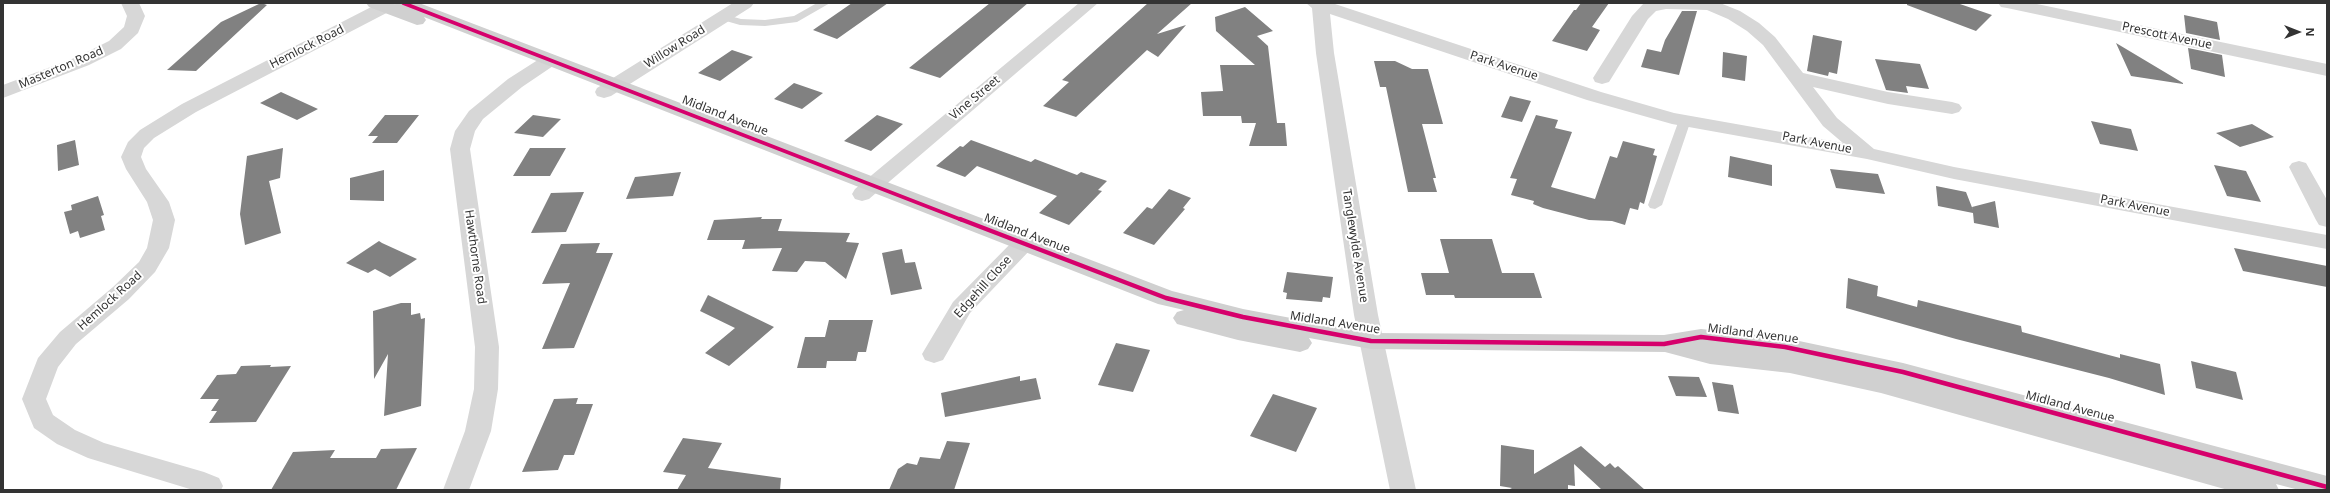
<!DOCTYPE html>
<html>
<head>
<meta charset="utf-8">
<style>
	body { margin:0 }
	#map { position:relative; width:2330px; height:493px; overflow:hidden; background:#fff; font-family:"Noto Sans",sans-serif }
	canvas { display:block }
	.frame { position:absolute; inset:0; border:4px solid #333; pointer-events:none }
	.north { position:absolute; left:2278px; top:12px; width:40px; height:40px; -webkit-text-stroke:3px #fff; paint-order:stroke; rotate:90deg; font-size:11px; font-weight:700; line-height:16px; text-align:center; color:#333 }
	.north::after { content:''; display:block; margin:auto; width:14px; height:18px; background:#333; clip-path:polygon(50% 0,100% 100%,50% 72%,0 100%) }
</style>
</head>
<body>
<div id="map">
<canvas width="2330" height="493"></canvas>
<div class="frame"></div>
<div class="north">N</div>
</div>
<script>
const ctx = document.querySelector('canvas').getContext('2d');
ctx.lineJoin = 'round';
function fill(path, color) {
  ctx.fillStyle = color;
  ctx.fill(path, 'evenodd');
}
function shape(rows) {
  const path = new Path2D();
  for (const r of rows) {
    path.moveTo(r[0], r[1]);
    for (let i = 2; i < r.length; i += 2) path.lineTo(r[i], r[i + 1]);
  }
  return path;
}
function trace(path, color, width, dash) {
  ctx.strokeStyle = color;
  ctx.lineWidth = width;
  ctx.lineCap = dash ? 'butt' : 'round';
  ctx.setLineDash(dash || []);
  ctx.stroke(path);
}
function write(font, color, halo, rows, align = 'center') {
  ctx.font = font + ' "Noto Sans",sans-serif';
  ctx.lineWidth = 4;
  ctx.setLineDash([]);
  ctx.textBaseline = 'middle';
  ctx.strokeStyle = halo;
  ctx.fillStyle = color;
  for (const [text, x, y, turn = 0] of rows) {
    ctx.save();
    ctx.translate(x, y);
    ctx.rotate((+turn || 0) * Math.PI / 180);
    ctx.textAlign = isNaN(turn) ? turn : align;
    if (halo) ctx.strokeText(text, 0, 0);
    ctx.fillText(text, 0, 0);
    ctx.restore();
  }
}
const building = shape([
	[261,3,267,5,196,71,167,70,221,22],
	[852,3,888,3,837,39,813,30],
	[990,3,1028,3,940,78,909,68],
	[1148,3,1192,3,1157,34,1186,25,1158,57,1147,50,1076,117,1043,106,1069,82,1062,80],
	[1581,3,1609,3,1592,27,1600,30,1587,51,1552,41,1574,10,1576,10],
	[1907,3,1957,3,1992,15,1976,31,1907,5],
	[1245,7,1273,31,1257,36,1268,46,1277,123,1285,123,1287,146,1249,146,1256,123,1242,123,1241,116,1203,116,1201,92,1223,91,1220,65,1255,65,1216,31,1215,17],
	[1682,11,1697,11,1679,75,1641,67,1647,49,1661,52,1665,40],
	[2184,15,2217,22,2220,40,2186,33],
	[1813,35,1842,41,1837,74,1829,72,1828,76,1807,71],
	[2116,43,2183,83,2183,84,2131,76],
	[2188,48,2222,55,2225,77,2191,69],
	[732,50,753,57,720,81,698,73],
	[1723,52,1747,56,1745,81,1722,77],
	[1875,59,1920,64,1929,89,1906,86,1908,93,1886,90],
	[1374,61,1395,61,1412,69,1428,69,1443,124,1422,124,1436,178,1433,178,1437,192,1408,192,1386,87,1380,87],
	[794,83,823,93,802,109,774,99],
	[281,92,318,109,297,120,260,103],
	[1510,96,1531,101,1522,122,1501,117],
	[385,115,419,115,397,143,372,143,378,136,368,136],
	[533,115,561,119,543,137,514,133],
	[877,115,903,124,871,151,844,141],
	[1536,115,1558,120,1555,128,1572,132,1551,187,1595,199,1610,156,1617,158,1623,141,1655,149,1653,155,1657,156,1644,204,1640,202,1638,210,1630,208,1625,225,1612,221,1589,220,1543,208,1533,204,1534,201,1511,195,1517,179,1510,178],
	[2091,121,2131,129,2138,151,2100,144],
	[2252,124,2274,137,2240,147,2216,133],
	[75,140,79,165,58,171,57,145],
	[971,140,1031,162,1035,159,1077,175,1081,172,1107,181,1098,190,1102,191,1069,225,1039,213,1057,196,977,166,965,177,936,166,960,146,963,147],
	[283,148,280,178,269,181,281,233,245,245,240,214,247,156],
	[530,148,566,148,550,176,513,176],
	[1730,156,1772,165,1772,186,1728,177],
	[2214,165,2246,171,2261,202,2227,196],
	[1830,169,1878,174,1885,194,1836,188],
	[384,170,384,201,350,200,350,178],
	[681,172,673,196,626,199,635,177],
	[1936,186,1966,192,1973,210,1972,207,1995,201,1999,228,1974,223,1973,213,1938,206],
	[1169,189,1191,198,1183,208,1185,209,1154,245,1123,233,1147,207,1152,209],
	[584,192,566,232,531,233,551,193],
	[98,196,104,215,101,216,105,230,80,238,78,231,70,234,64,212,72,210,71,205],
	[762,217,761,219,782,219,778,231,850,233,846,242,859,243,846,279,825,262,805,261,797,272,772,271,782,248,742,249,745,240,707,240,714,220],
	[1440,239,1492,239,1502,273,1534,273,1542,298,1455,298,1454,295,1426,295,1421,273,1449,273],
	[379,241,382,243,417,259,390,277,375,269,368,273,346,263],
	[600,243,596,253,613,253,574,348,542,349,570,283,542,284,561,244],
	[2234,248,2327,266,2327,287,2243,271],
	[902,249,905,263,915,262,922,289,891,295,882,253],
	[1287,272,1333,277,1330,298,1323,297,1322,302,1286,299,1287,293,1283,292],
	[1848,278,1878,286,1877,296,1917,307,1918,300,2021,326,2022,332,2120,358,2120,354,2160,364,2165,395,2109,378,1956,339,1846,308],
	[708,295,774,327,729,366,705,353,735,328,700,311],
	[401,303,411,303,411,315,420,313,421,319,425,318,421,406,384,416,388,354,374,379,373,311],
	[829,320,873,320,866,352,858,352,856,361,827,361,826,368,797,368,805,337,825,337],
	[1116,343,1150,350,1133,392,1098,385],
	[2191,361,2236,372,2243,400,2196,388],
	[271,365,270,367,291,366,256,422,209,423,217,411,211,411,219,399,200,399,217,375,236,374,241,366],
	[1020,376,1020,381,1036,378,1041,399,945,417,941,393],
	[1668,376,1699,377,1707,397,1676,396],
	[1712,382,1733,385,1739,414,1718,411],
	[1273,394,1317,408,1296,452,1250,436],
	[578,398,576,404,593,404,574,455,564,455,558,470,522,472,554,399],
	[683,438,722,443,708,468,781,478,780,490,677,490,686,475,663,472],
	[947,441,970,443,954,490,889,490,898,469,907,463,917,465,920,457,940,459],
	[1501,445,1534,450,1534,474,1581,446,1605,467,1610,463,1615,468,1618,466,1645,490,1602,490,1574,464,1575,486,1568,485,1568,490,1508,490,1512,488,1500,486],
	[417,448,396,490,271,490,293,452,335,450,330,458,376,458,381,449]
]);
const lane = shape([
	[817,3,830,3,797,22,765,26,740,25,719,19,717,17,723,14,741,19,765,20,794,16,817,3],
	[1685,116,1691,120,1662,205,1655,209,1650,208,1648,205,1679,120,1685,116]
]);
const street = shape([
	[121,3,139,3,145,16,138,33,121,49,89,65,3,98,3,85,77,57,109,41,124,27,127,16,121,3],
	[379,3,401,3,398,7,196,112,154,138,144,148,141,157,146,169,169,202,175,220,169,248,155,272,129,299,76,344,58,367,46,399,53,415,75,430,104,443,204,472,219,478,223,486,221,490,193,490,88,458,57,444,34,428,22,399,38,358,60,332,113,287,139,262,147,248,153,220,147,202,126,169,121,157,128,142,140,130,182,104,379,3],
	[733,3,754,3,751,7,611,96,604,98,597,96,595,92,597,88,733,3],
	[1079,3,1098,3,869,199,862,201,855,199,852,194,855,189,1079,3],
	[1306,3,1332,3,1601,92,1674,113,1843,143,1823,126,1763,45,1747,31,1728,19,1707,10,1666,9,1656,11,1648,19,1609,82,1602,84,1595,82,1593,78,1632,16,1644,3,1720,3,1740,11,1759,23,1775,37,1803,73,1888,92,1952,102,1959,104,1962,108,1959,112,1952,114,1888,104,1813,87,1837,118,1874,149,1954,167,2327,235,2327,249,1954,179,1867,159,1672,124,1587,100,1330,14,1334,53,1378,315,1416,490,1390,490,1354,315,1316,53,1312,8,1306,3],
	[1998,3,2032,3,2327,64,2327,76,2007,8,2001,7,1998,3],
	[550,54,556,56,559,60,556,64,522,87,483,119,475,131,470,149,499,347,498,389,491,431,469,490,443,490,465,431,474,389,475,347,450,149,455,131,469,111,508,79,544,56,550,54],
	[2299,161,2306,163,2327,200,2327,227,2319,225,2316,220,2289,167,2292,163,2299,161],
	[1023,237,1031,239,1034,244,1031,249,970,313,943,360,934,363,925,360,922,354,953,302,1015,239,1023,237]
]);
const secondary = shape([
	[366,3,390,3,396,5,394,3,419,3,1172,291,1243,309,1371,333,1664,335,1701,329,1785,338,1903,363,2327,476,2327,490,2299,490,2276,484,2279,490,2228,490,1881,393,1790,373,1710,364,1665,352,1371,349,1309,338,1312,343,1308,349,1300,352,1238,340,1177,324,1173,318,1177,312,1184,310,1158,304,1089,277,424,17,426,20,423,24,417,25,369,7,366,3]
]);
const cyclewayFar1 = shape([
	[403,3,962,220]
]);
const cycleway = shape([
	[960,219,1166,298,1243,317,1371,341,1664,344,1701,337,1785,347,1903,372,2327,487]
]);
const streetNames = [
	["Prescott Avenue",2167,36,12],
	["Hemlock Road",307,47,-27],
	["Willow Road",675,47,-32],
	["Park Avenue",1504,66,18],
	["Masterton Road",61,68,-23],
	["Vine Street",975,98,-40],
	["Midland Avenue",725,116,21],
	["Park Avenue",1817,143,11],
	["Park Avenue",2135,206,11],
	["Midland Avenue",1027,234,21],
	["Tanglewylde Avenue",1355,246,81],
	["Hawthorne Road",475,257,82],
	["Edgehill Close",983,287,-48],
	["Hemlock Road",110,301,-42],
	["Midland Avenue",1335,323,9],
	["Midland Avenue",1753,334,7],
	["Midland Avenue",2070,407,15]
];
fill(building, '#818181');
fill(lane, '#d7d7d7');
fill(street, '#d7d7d7');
fill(secondary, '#d0d0d0');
trace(cyclewayFar1, '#d6006c', 3.5);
trace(cycleway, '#d6006c', 4.5);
write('12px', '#333', '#fff', streetNames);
</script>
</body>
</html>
